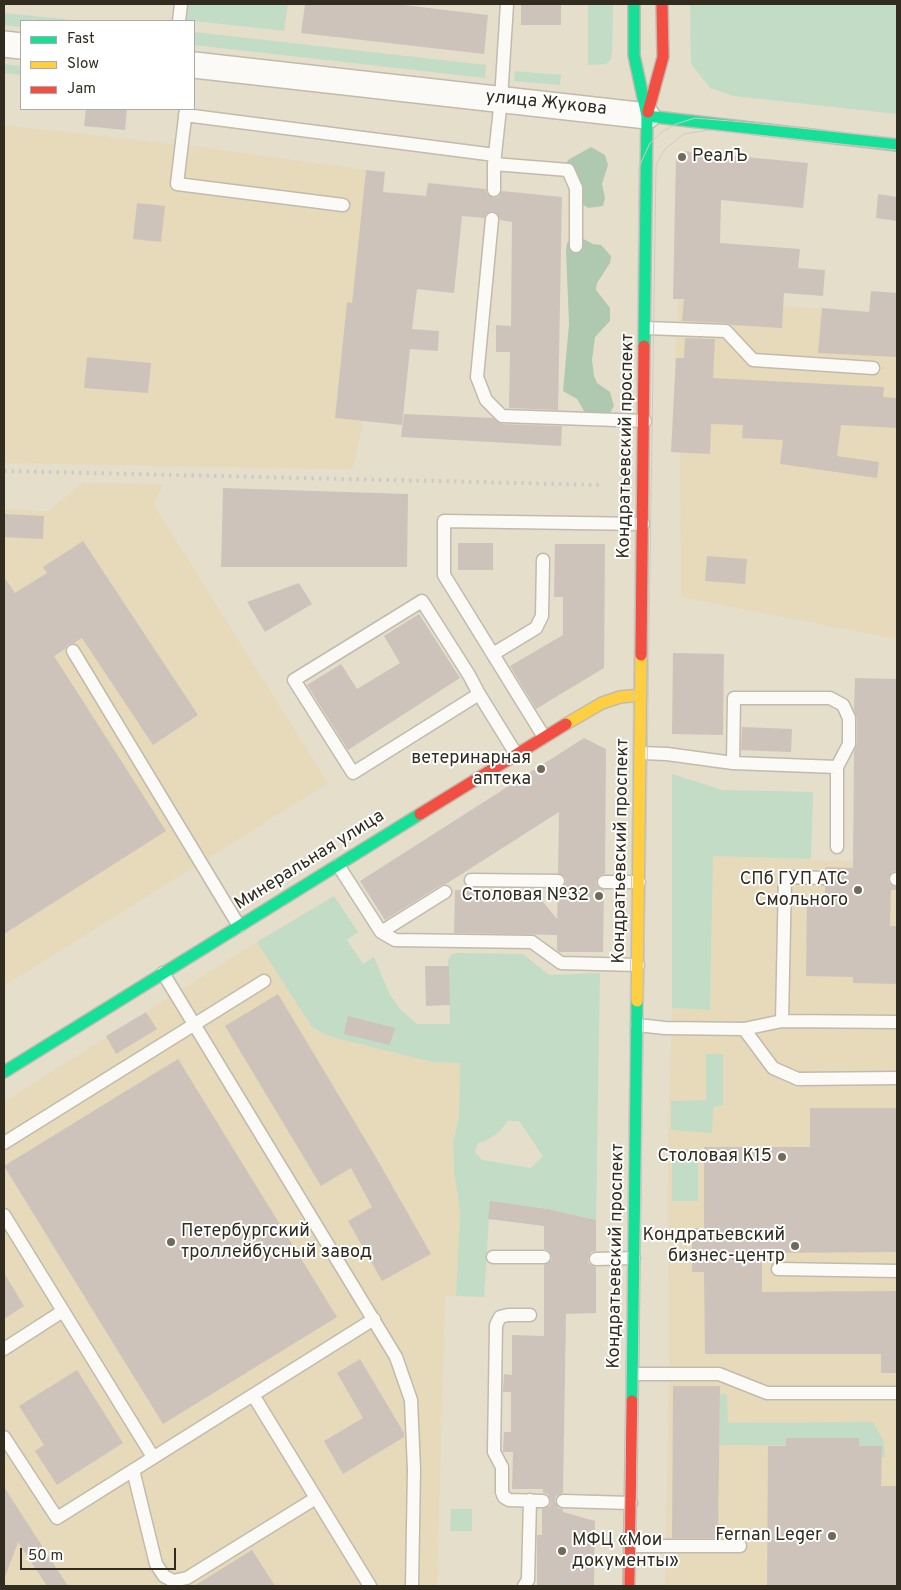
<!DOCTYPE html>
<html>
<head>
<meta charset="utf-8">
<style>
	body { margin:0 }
	#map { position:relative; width:901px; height:1590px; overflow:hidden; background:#e5decb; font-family:Overpass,sans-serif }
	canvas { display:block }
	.frame { position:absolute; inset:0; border:5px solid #312c1f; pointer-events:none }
	.legend { position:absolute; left:20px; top:20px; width:175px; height:90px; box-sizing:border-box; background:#fff; border:1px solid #adaba5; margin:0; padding:6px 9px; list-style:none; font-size:15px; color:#312c1f }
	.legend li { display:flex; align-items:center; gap:10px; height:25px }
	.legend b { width:25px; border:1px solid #adaba5 }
	.scale { position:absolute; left:20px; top:1548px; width:156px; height:22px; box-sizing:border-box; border:2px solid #312c1f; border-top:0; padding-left:6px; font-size:15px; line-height:18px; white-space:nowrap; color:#312c1f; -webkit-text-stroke:4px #fff; paint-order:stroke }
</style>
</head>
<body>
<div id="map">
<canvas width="901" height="1590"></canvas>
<div class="frame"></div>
<ul class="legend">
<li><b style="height:6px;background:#16e098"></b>Fast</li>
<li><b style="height:6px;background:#ffcf43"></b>Slow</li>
<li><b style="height:6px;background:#f24e42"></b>Jam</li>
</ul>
<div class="scale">50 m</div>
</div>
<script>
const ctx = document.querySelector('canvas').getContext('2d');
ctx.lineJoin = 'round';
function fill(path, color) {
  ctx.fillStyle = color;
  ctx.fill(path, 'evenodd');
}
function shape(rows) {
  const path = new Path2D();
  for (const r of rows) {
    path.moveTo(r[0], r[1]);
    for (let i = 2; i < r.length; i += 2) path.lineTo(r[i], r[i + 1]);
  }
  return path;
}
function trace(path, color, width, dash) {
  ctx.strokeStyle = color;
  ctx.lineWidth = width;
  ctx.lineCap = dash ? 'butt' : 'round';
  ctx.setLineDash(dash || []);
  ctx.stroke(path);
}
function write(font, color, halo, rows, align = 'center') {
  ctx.font = font + ' Overpass,sans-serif';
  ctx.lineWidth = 4;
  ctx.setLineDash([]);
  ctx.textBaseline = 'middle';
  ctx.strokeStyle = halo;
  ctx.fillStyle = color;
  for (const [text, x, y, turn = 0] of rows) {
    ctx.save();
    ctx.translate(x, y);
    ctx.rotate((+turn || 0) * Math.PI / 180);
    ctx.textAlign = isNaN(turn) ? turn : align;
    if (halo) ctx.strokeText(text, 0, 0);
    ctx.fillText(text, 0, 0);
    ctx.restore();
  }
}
const built = shape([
	[4,125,207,148,366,170,352,303,347,302,335,418,363,421,353,469,4,463],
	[678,299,896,314,897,304,897,639,681,597,680,453,671,452],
	[82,483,164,484,153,504,328,783,4,986,4,509,49,511],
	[713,856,897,863,897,1586,665,1586,669,1380,668,1129,672,1008,710,1010],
	[257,942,312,1027,328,1036,432,1062,460,1063,459,1116,453,1142,454,1171,460,1212,456,1296,445,1296,437,1586,4,1586,4,1102]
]);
const green = shape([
	[188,4,288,4,284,31,186,20],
	[588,4,613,4,612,53,611,59,606,64,588,65],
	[690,4,897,4,897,114,733,96,710,88,691,64],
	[4,13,83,21,21,21,21,27,4,25],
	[194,32,486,65,485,78,194,45],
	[4,64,21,66,21,75,4,73],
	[515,71,561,75,560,85,514,81],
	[672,774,722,790,813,792,811,859,713,856,710,1010,672,1008],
	[334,896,358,932,347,940,363,964,374,957,389,993,400,1009,417,1024,450,1024,448,960,451,955,456,953,523,954,549,975,600,973,596,1220,544,1208,490,1202,484,1297,456,1296,460,1212,454,1171,453,1142,459,1116,460,1063,432,1062,328,1036,312,1027,257,942],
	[508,1121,519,1121,543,1156,531,1168,482,1160,475,1152,478,1143,486,1141,498,1133],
	[706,1054,723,1054,723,1105,713,1107,712,1133,671,1130,671,1101,706,1100],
	[698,1148,698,1201,672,1201,672,1151],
	[720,1394,727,1394,728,1423,873,1422,884,1442,885,1457,875,1457,875,1446,719,1445],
	[451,1509,472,1509,472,1531,450,1531]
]);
const forest = shape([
	[591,147,605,155,608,165,602,184,605,198,603,206,588,208,582,204,565,167,568,160],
	[572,237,580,237,593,244,601,245,611,256,610,263,597,283,596,290,610,308,610,321,595,337,592,360,594,376,597,383,610,392,614,406,610,413,588,418,577,399,563,391,569,324,566,251,567,243]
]);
const building = shape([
	[305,4,395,4,488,15,484,54,301,33],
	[521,4,561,4,561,25,521,25],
	[86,109,127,109,125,130,84,126],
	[683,151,808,163,803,208,721,200,720,243,800,249,798,268,825,270,823,296,784,293,782,328,732,325,726,323,682,321,684,299,673,299,676,157],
	[366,170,385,172,383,192,426,196,428,183,486,189,487,194,494,198,498,197,502,191,562,197,558,410,509,408,510,352,496,352,496,325,511,326,512,222,500,220,497,213,492,211,486,214,484,218,462,216,454,293,417,289,412,329,439,331,438,351,410,349,402,425,335,418,347,302,352,303],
	[878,194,897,197,897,221,876,218],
	[137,203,165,206,161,242,133,239],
	[871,291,897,293,897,357,818,353,822,308,869,312],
	[685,338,715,339,713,378,884,387,883,397,897,398,897,428,841,425,837,456,879,462,877,478,780,464,783,440,742,438,743,425,711,424,710,454,671,452,676,358,684,358],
	[87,357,151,363,148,393,84,388],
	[404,414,493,418,502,424,562,426,561,446,401,437],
	[223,488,408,494,407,567,221,567],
	[4,514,44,516,43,539,4,537],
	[83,541,198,715,153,745,82,638,74,643,68,644,65,649,54,656,166,831,4,934,4,577,15,593,47,573,43,567],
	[458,543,493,543,493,570,458,570],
	[555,544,605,544,604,668,536,709,510,666,563,635,563,597,554,597],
	[707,556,747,559,745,584,705,581],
	[299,583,312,604,265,632,247,602],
	[419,614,460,678,348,750,307,685,341,664,357,689,400,663,384,636],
	[673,653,724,654,723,735,672,734],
	[855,678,897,679,897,856,896,871,892,872,888,879,889,883,896,887,896,890,891,890,890,926,897,926,897,984,853,983,853,977,806,976,807,899,825,900,825,886,832,883,833,878,830,871,825,870,826,867,853,868,854,752,857,744,857,718,854,710],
	[742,727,792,729,791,752,741,750],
	[584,738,606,749,605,874,600,875,596,882,597,886,604,890,603,952,559,952,557,950,557,935,454,933,455,890,535,892,557,919,558,889,562,888,566,882,565,877,558,873,559,812,446,884,441,885,385,920,360,881],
	[425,966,449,966,450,1005,426,1006],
	[278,994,374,1154,431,1254,382,1281,348,1221,372,1207,351,1168,321,1186,225,1026],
	[146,1012,157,1029,116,1054,106,1036],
	[348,1016,395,1028,390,1045,344,1034],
	[178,1059,337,1317,163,1424,4,1166],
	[810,1108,897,1108,897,1252,762,1253,762,1292,897,1291,897,1373,881,1373,881,1354,705,1354,704,1272,692,1272,692,1228,704,1228,704,1147,810,1147],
	[490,1201,548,1209,596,1220,596,1251,591,1252,588,1259,589,1264,596,1267,596,1313,566,1314,563,1493,556,1496,555,1501,558,1508,563,1509,563,1512,595,1521,594,1586,537,1586,537,1535,542,1535,542,1509,550,1506,551,1501,548,1494,543,1493,543,1489,512,1489,513,1452,503,1452,504,1432,511,1432,511,1392,503,1392,504,1374,512,1375,512,1335,544,1336,544,1265,551,1261,552,1257,548,1250,544,1249,544,1226,488,1219],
	[4,1273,24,1306,4,1319],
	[360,1359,404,1433,404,1437,343,1474,324,1441,363,1418,337,1373],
	[77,1370,123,1443,57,1485,35,1451,44,1445,19,1406],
	[673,1386,720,1386,718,1538,672,1538],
	[786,1438,859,1438,859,1446,882,1446,881,1486,897,1486,897,1586,767,1586,768,1446,786,1446],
	[4,1487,68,1586,47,1586,18,1542,5,1577,4,1576],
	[252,1550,275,1586,194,1586]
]);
const lane = shape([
	[179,21,181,4],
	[186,109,177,184,343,205],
	[185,115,495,155],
	[494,164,568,170,576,188,576,246],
	[494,190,494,164,501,99,507,4],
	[492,219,477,377,486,400,502,416,645,421],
	[646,328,726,331,753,360,873,368],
	[73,651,239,926],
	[493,654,536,628,542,616,543,560],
	[479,694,469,675,422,601,294,680,353,773,479,694,516,754],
	[544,737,444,575,444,521,643,524],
	[641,753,667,754,733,763,837,767],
	[733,763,734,698,830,698,843,705,849,718,849,744,837,767,837,847],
	[338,865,381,932,395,940,532,942,561,963,638,965],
	[896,879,897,879],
	[471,880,558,881],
	[604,882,639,882],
	[381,932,445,892],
	[163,973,396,1357,411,1400,414,1470,412,1586],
	[782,1021,785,877,825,878],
	[637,1025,665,1028,744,1029,773,1068,798,1079,897,1078],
	[744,1029,782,1021,897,1022],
	[4,1143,264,981],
	[4,1215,153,1457],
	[493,1257,544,1257],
	[596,1259,634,1258],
	[778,1269,897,1271],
	[530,1315,508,1315,500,1317,496,1325,494,1452,502,1467,502,1492,504,1497,509,1500,543,1501],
	[4,1349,63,1311],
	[633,1374,719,1374,767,1393,897,1393],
	[253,1395,370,1586],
	[4,1437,57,1518,374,1319],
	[133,1470,156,1564,164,1576,173,1581,187,1578,316,1498],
	[563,1501,631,1503],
	[630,1546,740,1546],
	[524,1586,528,1580,530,1500]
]);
const street = shape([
	[4,44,21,46],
	[194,65,647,116]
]);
const fast = shape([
	[634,4,634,55,647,116,644,346],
	[647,116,897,145],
	[4,1072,420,814],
	[632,1401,637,1001]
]);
const slow = shape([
	[566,724,602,703,620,697,641,695],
	[637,1001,641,655]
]);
const jam = shape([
	[648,112,663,57,662,4],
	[641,655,644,346],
	[420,814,566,724],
	[629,1586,632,1401]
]);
const tram = shape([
	[624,1586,639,167,650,143,662,132,676,124,695,118,742,122,897,138],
	[635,1586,656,165,665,149,684,134,709,130,897,150]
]);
const rail = shape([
	[4,471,602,485]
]);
const markers = [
	[682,157,5,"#706a5b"],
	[541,769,5,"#706a5b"],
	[858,890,5,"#706a5b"],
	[599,896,5,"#706a5b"],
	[782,1157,5,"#706a5b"],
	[171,1242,5,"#706a5b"],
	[795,1246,5,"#706a5b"],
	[832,1536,5,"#706a5b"],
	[562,1551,5,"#706a5b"]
];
const streetNames = [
	["улица Жукова",546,104,6],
	["Кондратьевский проспект",627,446,-89],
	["Кондратьевский проспект",622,851,-89],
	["Минеральная улица",310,861,-32],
	["Кондратьевский проспект",617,1256,-89]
];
const poiNames = [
	["РеалЪ",692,157,"left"],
	["ветеринарная",531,759],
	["аптека",531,780],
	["СПб ГУП АТС",848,880],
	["Смольного",848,901],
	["Столовая №32",589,896],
	["Столовая К15",772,1157],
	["Петербургский",181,1232,"left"],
	["троллейбусный завод",181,1253,"left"],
	["Кондратьевский",785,1236],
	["бизнес-центр",785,1257],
	["Fernan Leger",822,1536],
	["МФЦ «Мои",572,1541,"left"],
	["документы»",572,1562,"left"]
];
fill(built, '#e6daba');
fill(green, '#c3dcc5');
fill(forest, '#afc9b1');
fill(building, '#cec3ba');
trace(lane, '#c1bbac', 15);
trace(street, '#c1bbac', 28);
trace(fast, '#c1bbac', 14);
trace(slow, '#c1bbac', 14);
trace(jam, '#c1bbac', 14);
trace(lane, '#fbfaf7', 12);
trace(street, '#fbfaf7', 25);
trace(fast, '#16e098', 11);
trace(slow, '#ffcf43', 11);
trace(jam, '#f24e42', 11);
trace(tram, '#cdcbc6', 1);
trace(rail, '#cdcbc6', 4, [2.5, 5]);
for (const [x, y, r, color] of markers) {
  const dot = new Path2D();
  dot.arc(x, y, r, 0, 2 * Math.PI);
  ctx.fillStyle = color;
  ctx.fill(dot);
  trace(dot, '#fff', 2);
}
write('18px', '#312c1f', '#fff', streetNames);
write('18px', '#312c1f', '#fff', poiNames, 'right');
</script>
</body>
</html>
